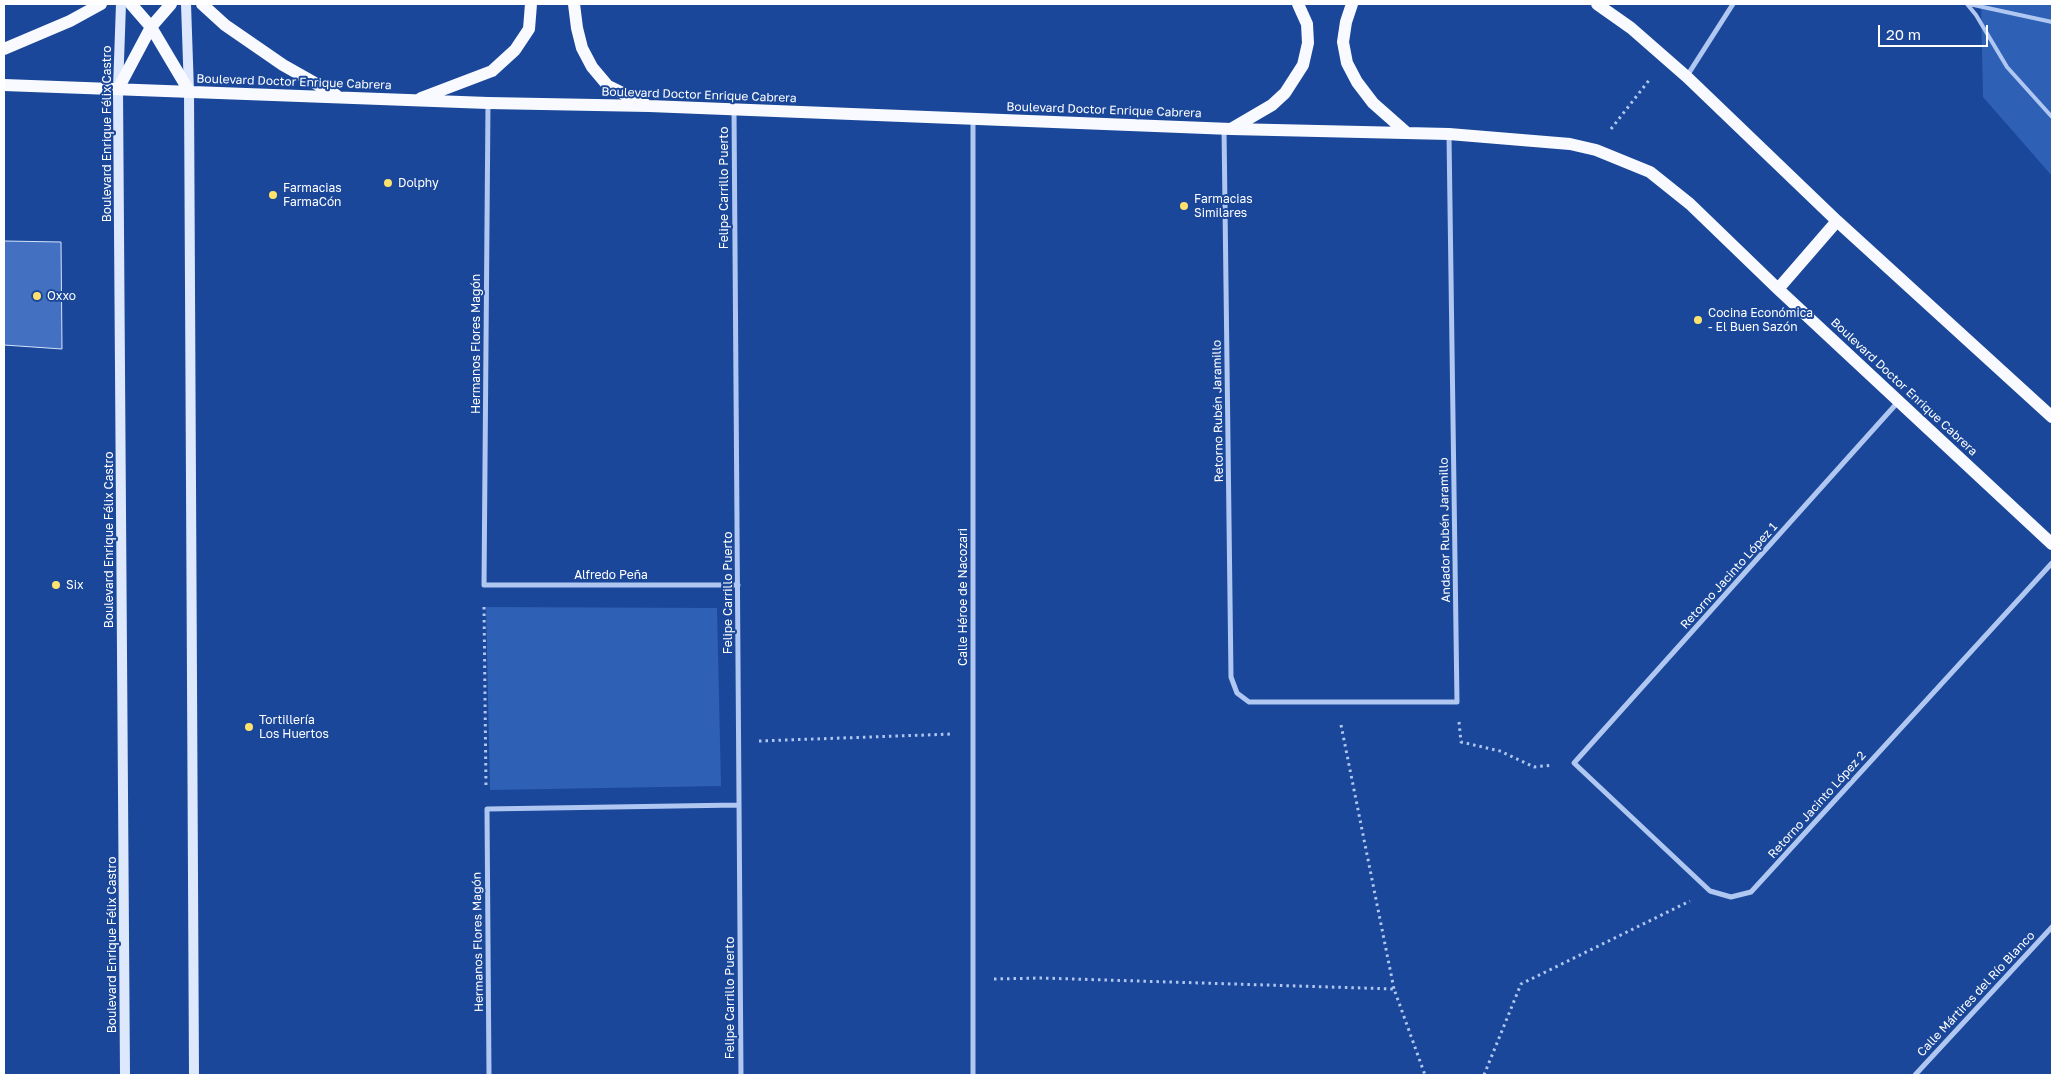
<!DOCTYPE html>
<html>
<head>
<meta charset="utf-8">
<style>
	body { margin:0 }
	#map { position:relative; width:2056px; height:1079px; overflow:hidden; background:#1a4799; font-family:"Golos Text",sans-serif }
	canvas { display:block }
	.frame { position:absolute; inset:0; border:5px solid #fff; pointer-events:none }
	.scale { position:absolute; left:1878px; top:25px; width:110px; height:22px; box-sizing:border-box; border:2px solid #fff; border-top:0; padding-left:6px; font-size:15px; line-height:18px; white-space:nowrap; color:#fff; -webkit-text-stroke:4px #1a4799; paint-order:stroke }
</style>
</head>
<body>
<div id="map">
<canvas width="2056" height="1079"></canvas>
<div class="frame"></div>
<div class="scale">20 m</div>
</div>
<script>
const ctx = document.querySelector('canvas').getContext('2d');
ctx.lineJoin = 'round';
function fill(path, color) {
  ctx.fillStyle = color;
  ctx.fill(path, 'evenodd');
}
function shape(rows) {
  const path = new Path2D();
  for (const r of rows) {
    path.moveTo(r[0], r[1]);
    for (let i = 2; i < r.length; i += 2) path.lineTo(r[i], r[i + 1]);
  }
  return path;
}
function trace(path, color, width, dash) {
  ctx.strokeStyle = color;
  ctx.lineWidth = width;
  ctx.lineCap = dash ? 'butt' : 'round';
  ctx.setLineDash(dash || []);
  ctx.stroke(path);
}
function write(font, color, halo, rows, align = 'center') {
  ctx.font = font + ' "Golos Text",sans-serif';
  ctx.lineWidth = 4;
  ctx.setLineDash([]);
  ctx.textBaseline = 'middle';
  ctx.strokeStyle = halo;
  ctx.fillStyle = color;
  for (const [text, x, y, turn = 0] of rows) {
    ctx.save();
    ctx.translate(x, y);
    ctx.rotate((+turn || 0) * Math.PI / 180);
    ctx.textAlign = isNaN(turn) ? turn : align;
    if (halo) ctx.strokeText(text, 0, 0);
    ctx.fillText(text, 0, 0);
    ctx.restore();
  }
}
const green = shape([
	[1981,4,2052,4,2052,176,1983,97],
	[486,607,717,608,721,786,490,790]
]);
const building = shape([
	[4,241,61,242,62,349,4,345,4,241]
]);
const path = shape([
	[1611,129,1650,79],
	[484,607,486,788],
	[1459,722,1461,742,1500,751,1534,767,1553,765],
	[1341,725,1394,989],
	[759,741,953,734],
	[994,979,1041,978,1394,989,1425,1075],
	[1484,1075,1521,984,1690,901]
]);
const service = shape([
	[1967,4,1976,15,2007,67,2052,117],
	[1969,4,2052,22]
]);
const minor = shape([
	[1687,76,1733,4],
	[488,104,484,585,738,585],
	[734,110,741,1075],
	[1224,128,1231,677,1237,693,1249,702,1457,702,1449,135],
	[1898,402,1574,763,1710,891,1731,897,1751,892,2052,563],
	[489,1075,487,809,738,805],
	[973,1075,973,119],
	[1915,1075,2052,927]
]);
const secondary = shape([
	[121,4,118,89,125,1075],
	[186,4,189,91,194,1075]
]);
const primary = shape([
	[131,4,151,27,189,91],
	[202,4,225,25,283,65,336,95],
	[574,4,577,28,582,48,592,67,608,86,645,104],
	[1352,4,1346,22,1343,42,1347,63,1357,82,1373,103,1407,133],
	[1597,4,1631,28,1687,77,1837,221,2052,417],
	[4,49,70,21,101,4],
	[4,85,488,103,649,106,1231,129,1449,134,1570,144,1596,150,1650,172,1690,204,1778,289,2052,544],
	[118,89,151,27,171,4],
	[421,98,492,71,515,50,529,29,531,4],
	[1231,129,1272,105,1285,93,1303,65,1308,43,1307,24,1298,4],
	[1778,289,1837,221]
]);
const markers = [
	[388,183,5,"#ffe16e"],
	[273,195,5,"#ffe16e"],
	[1184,206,5,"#ffe16e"],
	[37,296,5,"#ffe16e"],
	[1698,320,5,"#ffe16e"],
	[56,585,5,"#ffe16e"],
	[249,727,5,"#ffe16e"]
];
const streetNames = [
	["Boulevard Doctor Enrique Cabrera",294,82,2],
	["Boulevard Doctor Enrique Cabrera",699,95,2],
	["Boulevard Doctor Enrique Cabrera",1104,110,2],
	["Boulevard Enrique Félix Castro",107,134,-90],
	["Felipe Carrillo Puerto",724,188,-90],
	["Hermanos Flores Magón",476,344,-90],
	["Boulevard Doctor Enrique Cabrera",1904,387,43],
	["Retorno Rubén Jaramillo",1218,411,-91],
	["Andador Rubén Jaramillo",1445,530,-91],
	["Boulevard Enrique Félix Castro",109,540,-90],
	["Alfredo Peña",611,575],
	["Retorno Jacinto López 1",1729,576,-48],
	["Felipe Carrillo Puerto",728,593,-90],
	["Calle Héroe de Nacozari",963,597,-90],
	["Retorno Jacinto López 2",1817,805,-48],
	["Hermanos Flores Magón",478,942,-91],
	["Boulevard Enrique Félix Castro",112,945,-90],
	["Calle Mártires del Río Blanco",1976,994,-47],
	["Felipe Carrillo Puerto",730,998,-90]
];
const poiNames = [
	["Dolphy",398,183],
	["Farmacias",283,188],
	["FarmaCón",283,202],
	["Farmacias",1194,199],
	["Similares",1194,213],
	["Oxxo",47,296],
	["Cocina Económica",1708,313],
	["- El Buen Sazón",1708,327],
	["Six",66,585],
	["Tortillería",259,720],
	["Los Huertos",259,734]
];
fill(green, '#2e60b6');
fill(building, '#4370c0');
trace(building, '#d6e4fc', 1);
trace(path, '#afc7f1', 3, [2.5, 4]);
trace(service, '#afc7f1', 4);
trace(minor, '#afc7f1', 5);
trace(secondary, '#dde8fc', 10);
trace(primary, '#f8faff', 12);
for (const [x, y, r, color] of markers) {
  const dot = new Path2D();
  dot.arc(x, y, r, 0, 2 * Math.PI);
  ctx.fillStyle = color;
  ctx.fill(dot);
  trace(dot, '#1a4799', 2);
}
write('12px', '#fff', '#1a4799', streetNames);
write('12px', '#fff', '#1a4799', poiNames, 'left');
</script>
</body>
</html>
